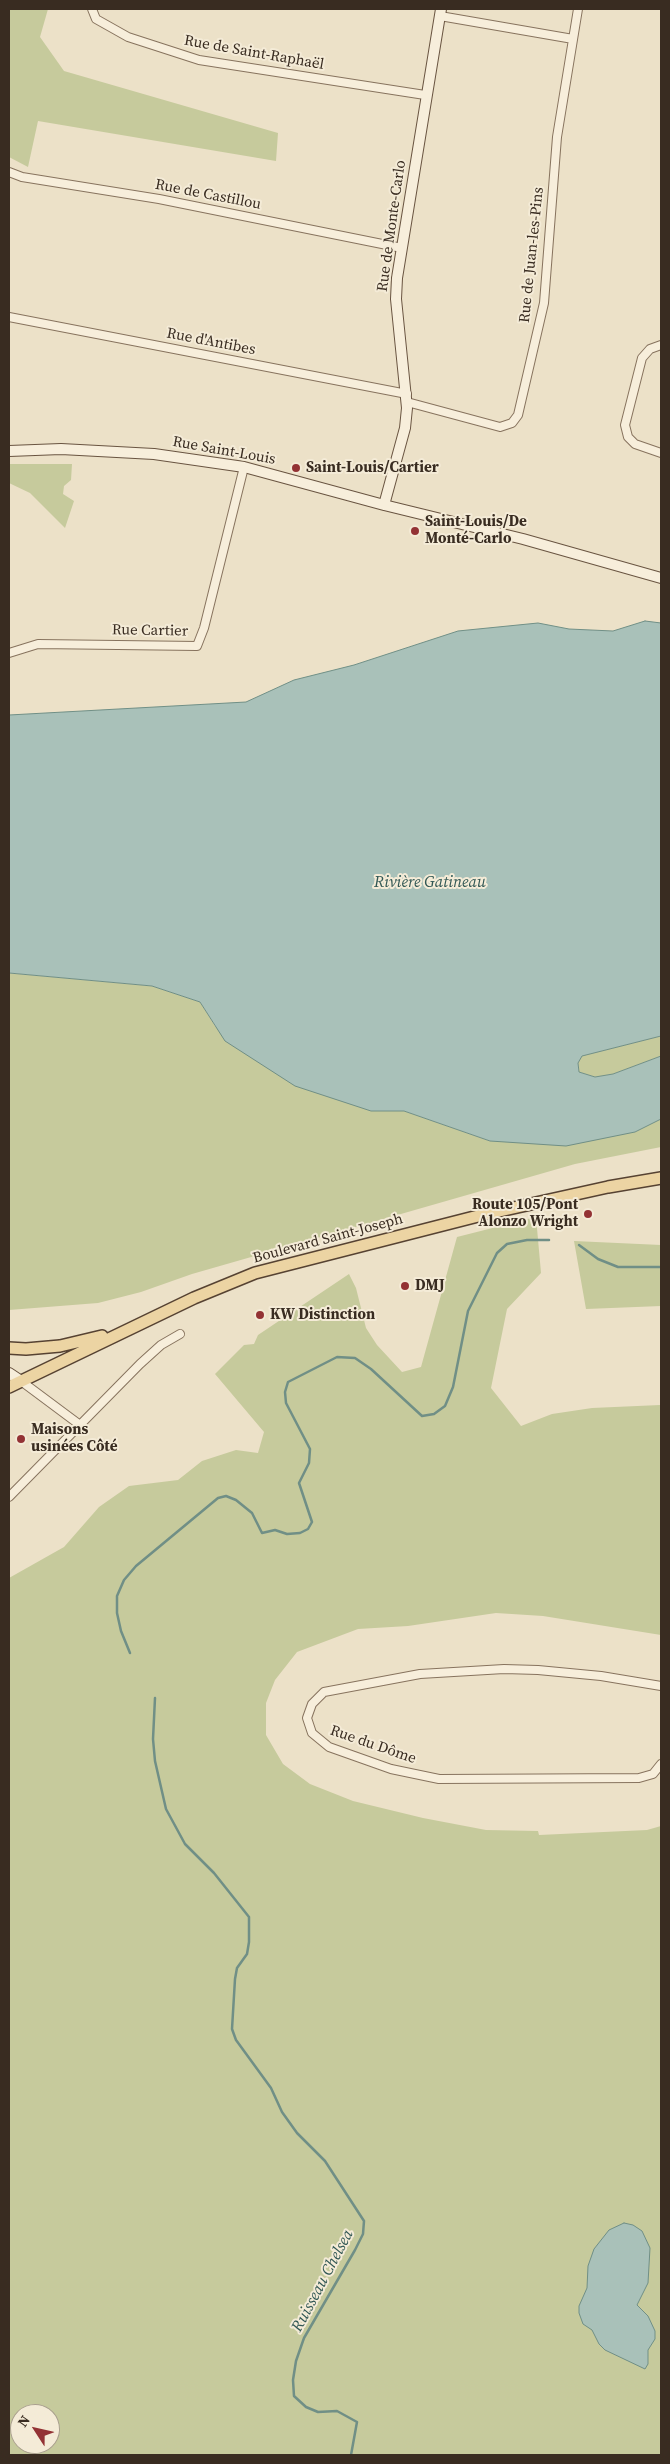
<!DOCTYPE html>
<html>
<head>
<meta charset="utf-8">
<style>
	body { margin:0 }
	#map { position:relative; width:670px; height:2464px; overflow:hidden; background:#ece1c8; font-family:"Source Serif 4",serif }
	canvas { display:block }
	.frame { position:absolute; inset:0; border:10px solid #392c21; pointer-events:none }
	.north { position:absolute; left:10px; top:2404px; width:50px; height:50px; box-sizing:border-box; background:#f4ebd7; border:1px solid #a99f8e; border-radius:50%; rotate:305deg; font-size:14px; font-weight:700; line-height:20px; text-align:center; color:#392c21 }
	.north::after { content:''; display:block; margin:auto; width:18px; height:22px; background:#933234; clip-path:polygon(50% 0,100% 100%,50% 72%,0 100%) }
</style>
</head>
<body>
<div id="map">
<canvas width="670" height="2464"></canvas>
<div class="frame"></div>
<div class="north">N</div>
</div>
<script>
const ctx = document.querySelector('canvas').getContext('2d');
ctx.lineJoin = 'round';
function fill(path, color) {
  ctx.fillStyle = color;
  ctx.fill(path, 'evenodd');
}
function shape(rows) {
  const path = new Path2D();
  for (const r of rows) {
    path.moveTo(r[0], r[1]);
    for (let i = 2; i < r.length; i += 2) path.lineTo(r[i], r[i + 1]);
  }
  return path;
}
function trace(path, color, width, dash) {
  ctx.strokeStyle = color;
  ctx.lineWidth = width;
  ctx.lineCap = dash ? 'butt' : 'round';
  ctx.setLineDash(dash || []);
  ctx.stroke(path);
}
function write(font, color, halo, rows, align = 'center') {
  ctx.font = font + ' "Source Serif 4",serif';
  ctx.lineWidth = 4;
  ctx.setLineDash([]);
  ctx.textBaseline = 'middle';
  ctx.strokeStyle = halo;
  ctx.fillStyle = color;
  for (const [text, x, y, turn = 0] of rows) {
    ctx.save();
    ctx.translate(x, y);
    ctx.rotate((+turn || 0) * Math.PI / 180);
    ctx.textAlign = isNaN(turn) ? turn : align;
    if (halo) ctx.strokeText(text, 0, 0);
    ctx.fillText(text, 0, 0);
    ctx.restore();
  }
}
const green = shape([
	[9,9,48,9,40,37,64,71,278,133,276,161,38,121,28,167,9,157],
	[9,464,72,464,71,480,64,486,63,494,74,501,65,528,30,493,9,483],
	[9,973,152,986,200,1002,215,1026,371,1111,404,1111,490,1141,635,1132,661,1119,661,1147,575,1164,192,1274,141,1292,98,1303,9,1310],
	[661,1036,661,1056,613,1074,595,1077,579,1072,578,1063,581,1056],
	[536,1217,541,1273,507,1309,491,1388,521,1426,552,1414,592,1408,660,1405,661,1402,661,1635,543,1616,496,1613,408,1626,358,1629,297,1652,275,1680,266,1703,266,1735,283,1764,310,1784,353,1801,423,1818,486,1830,538,1831,539,1835,647,1830,661,1826,661,2455,9,2455,9,1578,64,1547,99,1507,129,1486,178,1480,202,1461,236,1450,258,1453,264,1432,215,1374,244,1345,254,1344,258,1335,349,1274,356,1288,366,1328,377,1345,402,1372,421,1367,457,1237],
	[20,2414,50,2414,50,2444,20,2444],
	[574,1241,661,1245,661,1306,586,1309]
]);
const water = shape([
	[645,621,661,623,661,1036,582,1056,578,1063,579,1072,595,1077,613,1074,661,1056,661,1119,635,1132,566,1146,490,1141,404,1111,371,1111,295,1086,225,1041,200,1002,152,986,9,973,9,715,246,702,294,680,354,665,458,631,538,623,569,629,613,631,645,621],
	[624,2223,633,2225,642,2231,650,2248,648,2283,637,2305,648,2316,655,2331,655,2339,648,2350,648,2364,645,2369,605,2350,599,2344,592,2330,583,2324,579,2313,579,2306,587,2288,588,2266,594,2249,609,2230,624,2223]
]);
const stream = shape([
	[579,1245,598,1259,618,1267,661,1267],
	[130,1653,121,1631,117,1613,117,1596,124,1580,136,1566,218,1498,226,1496,236,1500,252,1513,262,1533,275,1530,287,1534,300,1533,308,1529,312,1522,299,1483,309,1463,310,1449,286,1403,285,1392,288,1382,337,1357,355,1358,371,1369,422,1416,434,1414,445,1406,453,1387,468,1311,497,1253,507,1244,527,1240,549,1240],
	[155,1698,153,1739,155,1761,166,1809,185,1844,214,1873,249,1917,249,1942,247,1954,237,1968,235,1979,232,2029,236,2040,271,2088,282,2112,297,2133,325,2161,364,2221,363,2234,355,2250,304,2338,296,2361,293,2380,294,2396,306,2407,318,2412,337,2411,357,2422,351,2455]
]);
const street = shape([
	[92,9,96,19,128,37,199,60,425,95],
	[440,16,573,39],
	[9,172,22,177,159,199,402,248],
	[9,317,407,394],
	[661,345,650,349,642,358,625,425,628,437,635,444,661,453],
	[407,402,500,427,512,423,518,415,544,303,557,137,578,9],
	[9,653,38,644,197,646,204,628,244,467],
	[21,1381,80,1425],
	[9,1497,140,1364,161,1345,180,1334],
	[661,1686,601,1676,538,1670,504,1669,420,1674,324,1692,312,1704,307,1718,312,1733,329,1747,391,1769,439,1779,639,1778,653,1774,661,1764]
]);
const secondary = shape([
	[9,451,61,449,154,454,244,467,384,505,523,539,661,578],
	[384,505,405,428,407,408,396,299,397,278,441,9],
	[9,1373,21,1381]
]);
const primary = shape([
	[9,1348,26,1349,60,1346,102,1336],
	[9,1387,194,1298,255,1273,486,1214,608,1187,661,1178]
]);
const markers = [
	[296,468,5,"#933234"],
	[415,531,5,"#933234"],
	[588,1214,5,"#933234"],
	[405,1286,5,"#933234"],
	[260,1315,5,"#933234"],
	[21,1439,5,"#933234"]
];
const streetNames = [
	["Rue de Saint-Raphaël",254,53,10],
	["Rue de Castillou",208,195,11],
	["Rue de Monte-Carlo",392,226,-82],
	["Rue de Juan-les-Pins",532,255,-84],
	["Rue d'Antibes",211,342,11],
	["Rue Saint-Louis",224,451,10],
	["Rue Cartier",150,631,1],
	["Boulevard Saint-Joseph",328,1239,-15],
	["Rue du Dôme",373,1745,19]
];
const poiNames = [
	["Saint-Louis/Cartier",306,468],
	["Saint-Louis/De",425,522],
	["Monté-Carlo",425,539],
	["Route 105/Pont",578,1205,"right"],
	["Alonzo Wright",578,1222,"right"],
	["DMJ",415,1286],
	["KW Distinction",270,1315],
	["Maisons",31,1430],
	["usinées Côté",31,1447]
];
const waterNames = [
	["Rivière Gatineau",430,883],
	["Ruisseau Chelsea",323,2281,-62]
];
fill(green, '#c6ca9c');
fill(water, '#a9c1b9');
trace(water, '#708f86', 1);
trace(stream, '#708f86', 2.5);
trace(street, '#87735e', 10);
trace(secondary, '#695441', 12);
trace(primary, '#564232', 14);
trace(street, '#f7eedb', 8);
trace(secondary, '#f7eedb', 10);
trace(primary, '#ecd4a3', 11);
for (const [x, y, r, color] of markers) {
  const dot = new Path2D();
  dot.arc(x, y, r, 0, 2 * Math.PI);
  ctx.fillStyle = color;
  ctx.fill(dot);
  trace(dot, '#f4ebd7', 2);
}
write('15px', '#392c21', '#f4ebd7', streetNames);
write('bold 15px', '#392c21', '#f4ebd7', poiNames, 'left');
write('italic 16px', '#315754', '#f4ebd7', waterNames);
</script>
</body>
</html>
